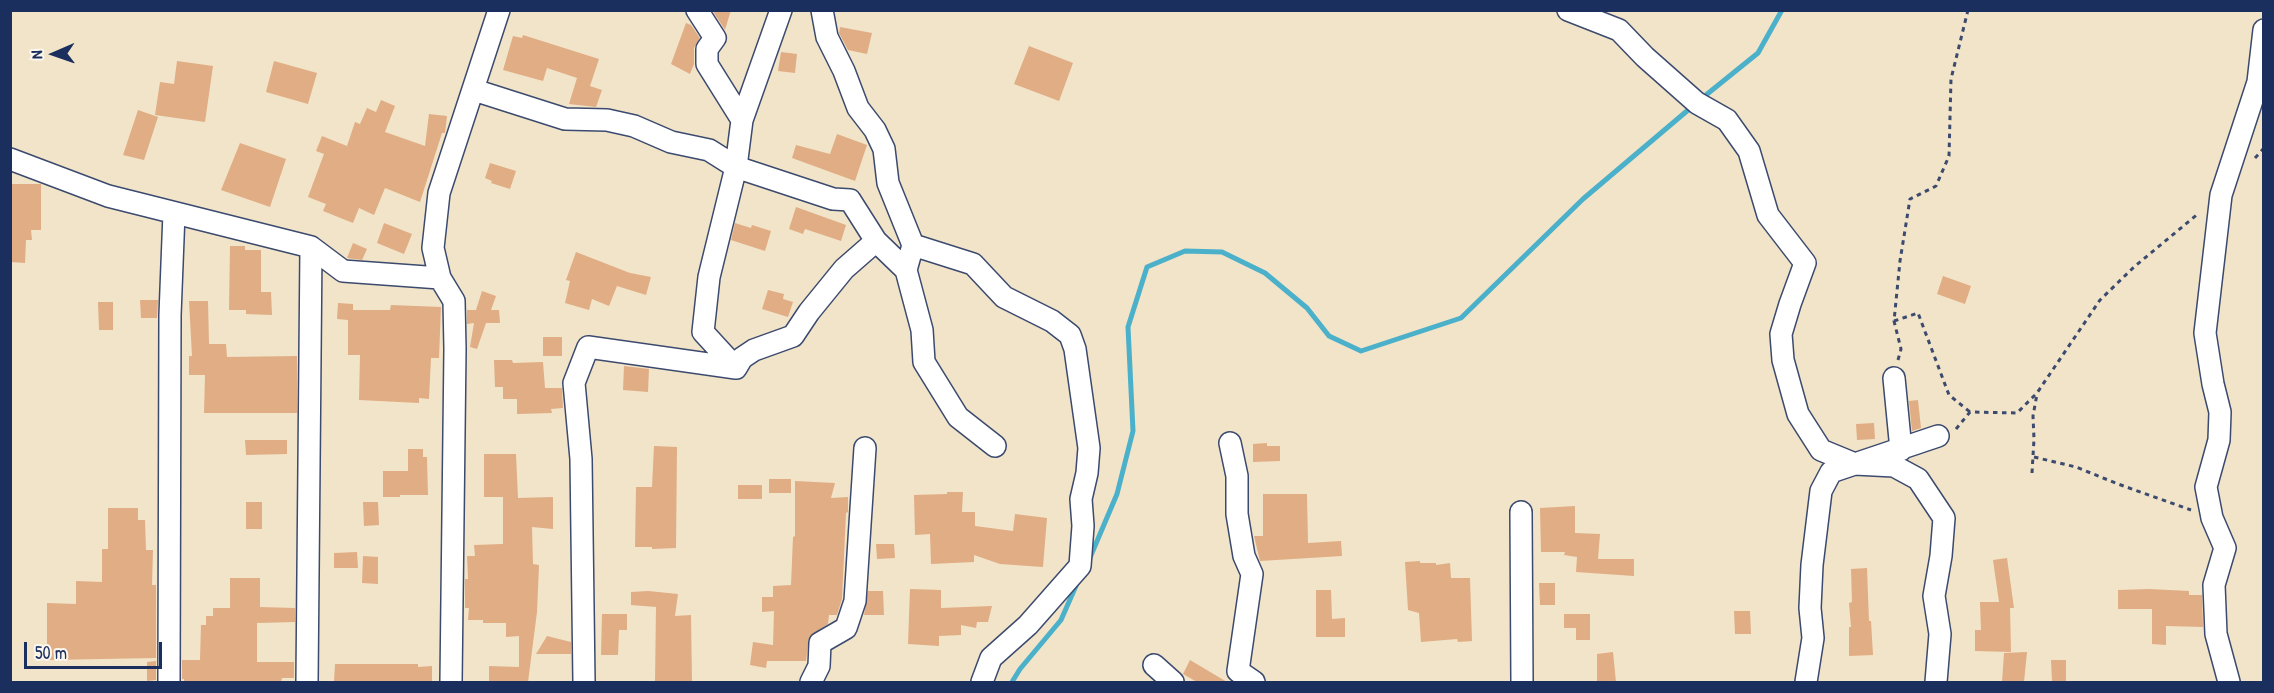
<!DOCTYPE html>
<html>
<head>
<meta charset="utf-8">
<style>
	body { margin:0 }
	#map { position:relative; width:2274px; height:693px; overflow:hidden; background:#f2e4c8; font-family:"Patrick Hand",sans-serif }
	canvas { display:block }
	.frame { position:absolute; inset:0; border:12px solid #1b2f5e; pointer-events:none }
	.north { position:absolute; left:24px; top:24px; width:60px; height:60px; -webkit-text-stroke:4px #fbf7ec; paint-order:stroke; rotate:268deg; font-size:16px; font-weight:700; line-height:24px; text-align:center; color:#1b2f5e }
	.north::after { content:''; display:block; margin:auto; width:21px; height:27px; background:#1b2f5e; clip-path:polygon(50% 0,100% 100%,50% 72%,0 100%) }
	.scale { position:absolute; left:24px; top:642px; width:138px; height:27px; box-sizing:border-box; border:3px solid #1b2f5e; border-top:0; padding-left:8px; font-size:18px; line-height:21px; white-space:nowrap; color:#1b2f5e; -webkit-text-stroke:4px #fbf7ec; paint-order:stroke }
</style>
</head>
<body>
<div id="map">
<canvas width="2274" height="693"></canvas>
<div class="frame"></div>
<div class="north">N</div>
<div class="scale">50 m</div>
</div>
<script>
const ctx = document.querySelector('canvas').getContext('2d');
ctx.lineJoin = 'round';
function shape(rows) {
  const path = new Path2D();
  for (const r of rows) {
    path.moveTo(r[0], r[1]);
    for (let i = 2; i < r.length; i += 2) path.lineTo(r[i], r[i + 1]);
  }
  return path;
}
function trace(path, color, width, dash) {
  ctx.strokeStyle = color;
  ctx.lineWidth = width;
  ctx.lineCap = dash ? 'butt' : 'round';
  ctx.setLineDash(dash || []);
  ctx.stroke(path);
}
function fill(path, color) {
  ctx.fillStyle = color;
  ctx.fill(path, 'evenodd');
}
const stream = shape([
	[1701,99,1758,53,1782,10],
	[1089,560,1117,494,1133,431,1128,327,1147,267,1185,251,1222,252,1265,273,1307,308,1329,336,1361,351,1461,318,1583,199,1694,105],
	[1012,682,1020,669,1061,620,1079,579]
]);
const building = shape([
	[715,10,731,10,725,30,714,13],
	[686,23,691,25,700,38,694,48,694,64,690,74,671,64],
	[840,27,872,33,867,54,848,50,839,33],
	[523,35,599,59,590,86,602,90,596,107,569,104,577,78,547,68,543,81,503,70,513,36,522,38],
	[1029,46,1073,63,1059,101,1014,84],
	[781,52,797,54,795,73,778,71],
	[177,61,213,66,205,122,155,115,160,82,174,84],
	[274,61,317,73,308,104,266,92],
	[381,100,395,106,385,132,425,146,429,114,447,116,445,133,442,133,420,202,385,188,374,215,359,208,353,223,323,211,326,204,308,197,324,154,316,151,322,136,347,146,355,122,360,124,367,108,376,112],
	[138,110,158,117,144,160,123,155],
	[837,134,867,145,855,181,792,158,796,145,830,154],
	[240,143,286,159,270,207,221,190],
	[490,163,516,171,510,189,491,183,492,181,485,178],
	[10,184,41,184,41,230,31,230,32,240,26,240,25,263,10,262],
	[796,207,846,225,841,241,805,229,803,234,789,229],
	[384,223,412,234,404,254,377,243],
	[735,223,751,228,752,225,771,231,765,251,731,240],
	[353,243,367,249,362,260,347,258],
	[230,246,245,246,245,250,261,250,261,292,271,292,272,315,246,314,246,310,229,310],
	[576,252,630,273,651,277,646,295,617,286,609,306,592,299,589,310,565,303,570,281,566,280],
	[1943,276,1971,286,1965,304,1937,294],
	[768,290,784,294,783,299,793,302,788,317,762,309],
	[482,291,496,296,491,310,499,310,500,323,486,323,477,349,470,347,474,323,467,324,467,310,476,310],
	[140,300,158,300,157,318,141,318],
	[189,301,208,301,209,344,226,344,227,357,297,356,297,413,204,413,205,375,189,375,189,356,192,356],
	[98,302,113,302,113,330,99,330],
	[338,303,353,304,353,310,390,310,391,305,441,307,439,358,431,358,429,399,419,398,419,403,359,400,360,355,348,355,348,320,337,319],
	[543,337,562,337,562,356,543,356],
	[494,360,512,360,513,363,543,362,545,388,562,388,563,408,551,409,552,413,517,414,517,399,503,399,503,387,495,387],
	[624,366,649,369,648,392,623,390],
	[1918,400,1921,428,1912,431,1909,401],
	[1874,423,1875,439,1857,440,1856,424],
	[245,440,287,440,287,454,246,455],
	[1267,443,1267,446,1280,446,1280,461,1253,462,1253,444],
	[654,446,677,447,676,548,652,549,652,547,635,547,636,487,652,487],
	[408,449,423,449,423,457,427,457,428,495,400,495,400,497,383,497,383,471,408,471],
	[484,454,516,454,518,498,553,497,553,529,532,527,533,564,539,565,537,612,528,682,489,681,489,666,519,667,519,636,506,637,506,623,483,623,483,620,468,620,469,608,465,608,465,579,468,579,467,556,475,556,474,545,503,544,503,497,484,497],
	[769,479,791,479,791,493,769,493],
	[795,481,835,483,831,498,848,497,848,512,846,513,842,599,837,615,829,615,828,624,809,637,806,661,767,661,766,668,750,665,753,642,773,645,774,611,762,612,762,597,773,597,773,586,791,585,793,537,795,536],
	[738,485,762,485,762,499,738,499],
	[947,492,963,492,962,512,975,512,975,526,1013,531,1015,514,1047,518,1043,567,1000,564,974,555,974,562,931,564,930,534,915,535,914,495,947,494],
	[1263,494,1307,494,1308,543,1341,541,1342,556,1260,561,1254,536,1263,536],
	[246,502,262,502,262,529,246,529],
	[363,502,378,502,379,525,364,526],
	[1575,506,1575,533,1600,534,1598,559,1634,559,1634,576,1576,572,1577,557,1564,555,1565,552,1541,552,1540,508],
	[108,508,138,508,138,520,145,520,146,550,153,550,152,585,156,585,156,658,47,660,47,603,76,604,76,581,102,582,102,549,108,549],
	[876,544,894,544,895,558,877,559],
	[357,552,358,568,334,568,334,553],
	[363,556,378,557,378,584,362,583],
	[2007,558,2014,608,2010,608,2011,652,1975,651,1975,630,1981,630,1980,602,1999,602,1993,560],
	[1420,561,1420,563,1436,563,1436,565,1450,563,1451,578,1470,578,1472,641,1458,642,1457,639,1421,642,1419,613,1408,610,1405,562],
	[1867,568,1869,621,1871,621,1873,655,1849,656,1849,627,1851,627,1849,603,1852,602,1851,569],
	[230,578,260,578,260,607,295,608,295,622,257,623,257,662,294,662,294,678,282,678,281,682,184,682,184,679,182,679,182,660,200,660,201,625,206,625,206,616,213,616,213,608,230,608],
	[1539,583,1555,583,1555,605,1540,605],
	[910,589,941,590,941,608,992,606,988,622,977,622,976,628,961,625,961,635,939,636,939,646,908,644],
	[2149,589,2189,591,2189,595,2202,595,2203,627,2166,626,2166,645,2152,644,2152,609,2118,609,2118,590],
	[1316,590,1331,590,1332,619,1345,618,1345,637,1316,637],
	[648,591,678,594,675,616,691,615,692,682,655,682,656,607,631,605,631,592],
	[868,591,883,591,884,615,864,615],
	[1734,611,1750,611,1751,634,1735,634],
	[602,614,627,614,627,630,619,630,618,655,601,655],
	[1564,614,1590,614,1590,640,1576,640,1576,628,1564,628],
	[547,636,571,642,571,654,536,654],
	[1613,652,1616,682,1597,682,1597,654],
	[2027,652,2024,682,2002,682,2004,653],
	[1190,660,1227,682,1197,682,1183,674],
	[2051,660,2066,660,2066,682,2052,682],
	[156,661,156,680,147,681,147,662],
	[335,664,418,664,418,667,432,666,432,682,334,682]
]);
const path = shape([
	[2255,158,2264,148],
	[1894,321,1918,313,1949,395,1970,412],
	[1898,360,1901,349,1894,321,1900,261,1910,199,1936,186,1949,156,1951,79,1968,10],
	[1956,429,1970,412,2017,413,2037,393,2100,300,2134,267,2199,213],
	[2034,457,2076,467,2118,484,2191,510],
	[2032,473,2034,439,2033,416,2037,394]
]);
const street = shape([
	[697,10,715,38,707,49,707,64,742,120],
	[822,10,827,37,844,71,858,108,875,130,884,149,888,183,913,245,973,264,1004,297,1052,321,1070,335,1075,349,1089,448,1087,473,1081,499,1083,526,1080,566,1028,625,991,658,982,682],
	[1568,10,1619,30,1645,57,1697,103,1727,120,1749,151,1768,215,1805,263,1790,304,1781,334,1783,360,1798,414,1821,450,1855,464,1894,466,1918,479,1944,518,1941,556,1934,596,1940,634,1936,682],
	[474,90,565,119,607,120,634,126,671,142,709,150,736,167,709,277,703,332,736,368],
	[10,159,108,196,311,247,343,271,440,278],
	[876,241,906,270],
	[913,245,906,270,922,330,924,362,958,417,995,446],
	[1894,378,1901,450],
	[1230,443,1237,476,1237,514,1244,556,1252,574,1238,671,1254,682],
	[1521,512,1522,682],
	[1154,665,1173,682],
	[169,682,170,315,174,213],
	[307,682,311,247],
	[451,682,455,349,454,301,440,278,433,248,439,193,499,10],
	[584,682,581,459,574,383,588,347,736,368,742,358,754,350,793,336,809,312,844,269,876,241,850,200,833,199,736,167,742,120,781,10],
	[811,682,819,666,820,643,846,628,855,601,865,448],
	[1806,682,1813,638,1810,608,1812,565,1821,491,1831,472,1938,436],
	[2229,682,2216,634,2214,585,2225,548,2212,518,2206,487,2219,440,2220,412,2213,384,2205,333,2221,195,2258,82,2264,30]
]);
trace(stream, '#4bb0ca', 5);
fill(building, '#e0ad85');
trace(street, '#3b4a6e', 24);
trace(path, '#3b4a6e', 3, [4.5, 4.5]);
trace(street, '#fff', 21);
</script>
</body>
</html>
